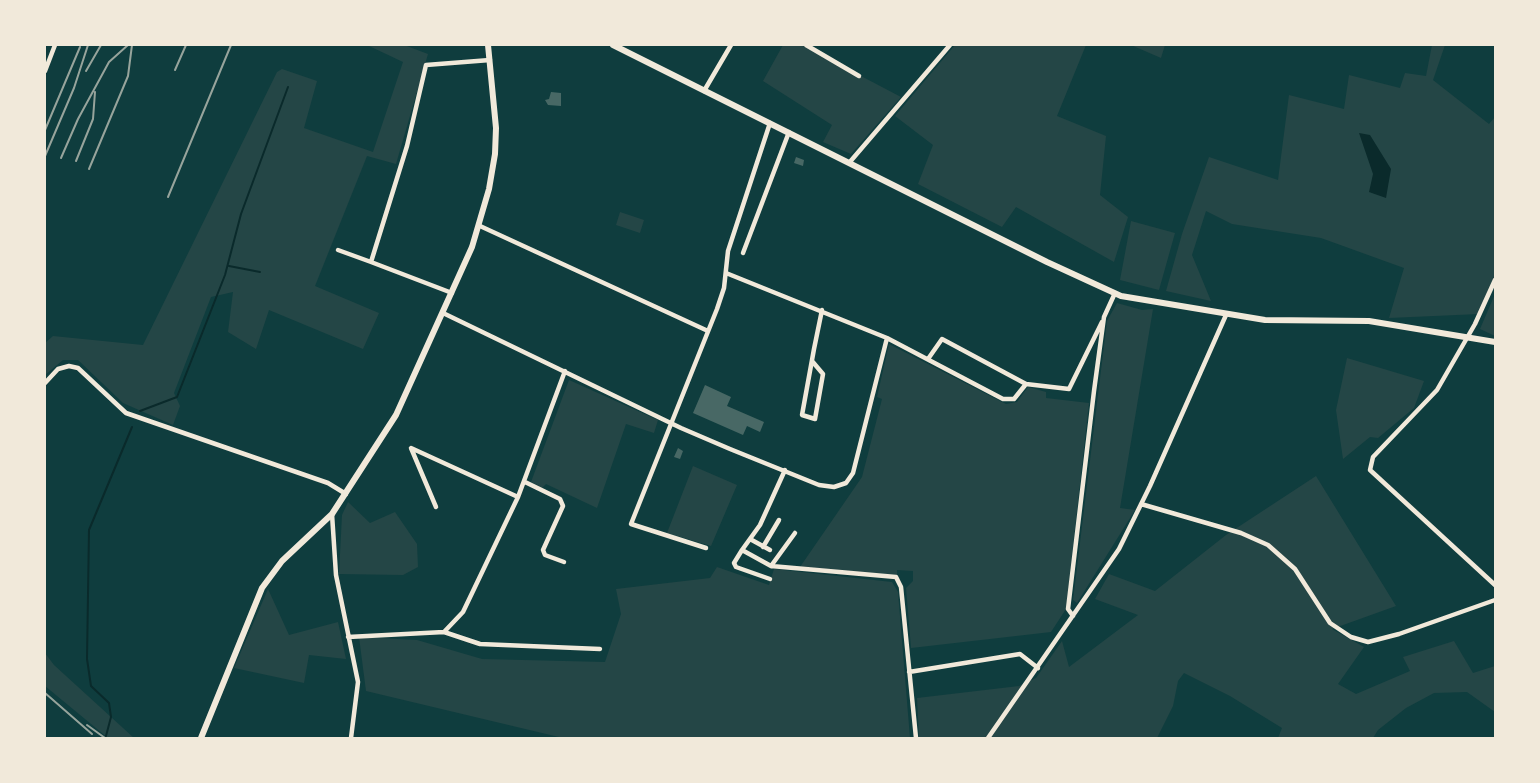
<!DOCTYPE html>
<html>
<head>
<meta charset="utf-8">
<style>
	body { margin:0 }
	#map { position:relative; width:1540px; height:783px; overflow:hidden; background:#0f3d3e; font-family:Jost,sans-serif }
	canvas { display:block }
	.frame { position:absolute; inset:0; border:46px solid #f1e9da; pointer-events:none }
</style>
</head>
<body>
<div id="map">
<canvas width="1540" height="783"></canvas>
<div class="frame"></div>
</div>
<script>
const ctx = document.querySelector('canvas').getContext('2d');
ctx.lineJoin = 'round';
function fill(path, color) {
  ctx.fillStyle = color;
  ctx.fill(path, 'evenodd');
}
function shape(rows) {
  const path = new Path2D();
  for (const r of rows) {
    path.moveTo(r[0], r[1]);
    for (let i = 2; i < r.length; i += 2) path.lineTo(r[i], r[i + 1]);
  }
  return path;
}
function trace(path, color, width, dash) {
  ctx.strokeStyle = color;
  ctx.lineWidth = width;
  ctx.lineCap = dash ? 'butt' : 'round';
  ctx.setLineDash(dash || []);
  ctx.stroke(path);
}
const green = shape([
	[367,45,404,45,428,54,396,164,367,156,315,286,379,313,363,349,269,310,256,349,228,332,233,292,211,297,174,393,180,406,173,425,123,403,78,360,63,360,45,375,45,343,53,336,143,345,277,72,282,69,317,81,304,128,373,152,403,62],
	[783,45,802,45,901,97,851,154,823,142,832,125,763,81],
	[955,45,1086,45,1057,116,1106,136,1100,195,1128,217,1114,262,1016,207,1002,227,918,184,933,145,895,116],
	[1131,45,1165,45,1161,58],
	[1432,45,1445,45,1433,80,1489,124,1495,117,1495,279,1479,314,1389,318,1404,268,1321,238,1232,224,1206,211,1192,255,1211,301,1166,291,1182,234,1209,157,1278,180,1289,95,1344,109,1349,75,1400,88,1405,73,1426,76],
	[620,212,644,220,640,233,616,225],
	[1131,221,1175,233,1159,290,1120,280],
	[1495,294,1495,336,1480,329],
	[1117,303,1142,310,1153,309,1120,508,1135,510,1077,603,1073,600,1107,321],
	[889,344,1006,404,1017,402,1028,387,1046,392,1046,398,1089,403,1066,609,1051,632,911,648,906,588,913,581,913,571,897,570,897,575,800,567,862,477,882,399,877,397],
	[1347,358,1424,381,1414,408,1378,438,1370,437,1343,459,1336,410],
	[569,380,658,420,654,433,626,424,597,508,546,484,542,488,531,482],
	[693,466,737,485,711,546,667,533],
	[1316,476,1396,606,1332,629,1364,647,1338,684,1356,694,1410,671,1403,657,1454,641,1473,673,1495,666,1495,712,1467,692,1434,693,1406,708,1378,730,1373,738,1278,738,1282,728,1230,696,1184,673,1178,681,1173,706,1157,738,919,738,917,698,1019,686,1036,678,1062,641,1069,667,1138,615,1095,599,1109,574,1155,591,1226,535],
	[348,502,370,523,395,512,417,544,418,567,403,575,339,574,342,515],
	[717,567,769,585,774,569,892,582,898,592,910,738,563,738,366,691,359,637,417,640,482,659,605,662,621,614,616,589,710,578],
	[268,589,289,635,338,622,346,659,309,655,304,683,234,668],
	[45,653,54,665,134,738,108,738,45,686]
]);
const water = shape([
	[1359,133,1370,135,1391,169,1386,198,1369,192,1373,174]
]);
const stream = shape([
	[229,266,260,272],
	[140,411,177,397,225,275,241,214,288,87],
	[106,736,111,717,109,703,91,686,87,659,89,530,132,427]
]);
const building = shape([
	[551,92,561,93,561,106,548,105,545,100,549,99],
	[796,157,804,160,803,166,794,163],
	[705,385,731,397,727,406,764,422,760,432,747,426,743,435,693,413],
	[678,448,683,451,680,459,674,457]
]);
const minor = shape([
	[806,45,859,76],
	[45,71,55,45],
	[704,91,731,45],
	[849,163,950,45],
	[480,226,708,331],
	[338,250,371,262],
	[743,253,789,132],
	[1495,280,1475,324,1437,390,1373,457,1370,470,1495,585],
	[452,293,371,262,407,146,426,65,490,60],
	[443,313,681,428,730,449,819,485,834,487,846,483,853,473,887,338,726,273],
	[887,338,1003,399,1014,399,1026,384,1069,389,1102,322],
	[928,359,942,339,1026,384],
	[812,361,823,374,815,419,802,415,814,349,822,310],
	[45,383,58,369,69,366,78,368,126,413,328,483,346,494],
	[785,470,760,525,742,550,771,566,896,577,901,587,916,738],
	[525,482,560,499,563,506,543,550,545,555,564,562],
	[1141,504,1241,533,1268,545,1295,569,1330,623,1351,637,1368,642,1399,634,1495,600],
	[436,507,411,448,518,497],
	[332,514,336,575,358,682,351,738],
	[750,539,770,550],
	[763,547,779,520],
	[706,548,631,524,717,309,724,288,728,251,770,123],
	[742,550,734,563,736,567,770,579],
	[771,566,795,533],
	[1073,616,1068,609,1094,391,1104,317,1115,293],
	[444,632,480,644,600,649],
	[348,637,444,632,463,612,518,497,565,371],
	[909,672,1020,654,1038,668],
	[988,738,1119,549,1150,486,1226,315]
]);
const tertiary = shape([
	[613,45,1047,262,1121,296,1265,320,1369,321,1495,342],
	[201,738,262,588,282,561,332,514,396,415,472,247,489,189,495,154,496,128,488,45]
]);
const rail = shape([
	[175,70,186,45],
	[86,71,101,45],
	[45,130,80,47],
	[45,156,74,88,88,45],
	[61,158,78,119,109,62,128,45],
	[76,161,93,119,95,92],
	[89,169,128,76,132,45],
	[168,197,231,45],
	[45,693,92,734],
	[87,725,105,738]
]);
fill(green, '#244646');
fill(water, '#0a2a2b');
trace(stream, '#0a2a2b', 2);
fill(building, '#486865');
trace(minor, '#f1e9da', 4.5);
trace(tertiary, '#f1e9da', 6);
trace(rail, '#97a49c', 2);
</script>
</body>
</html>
